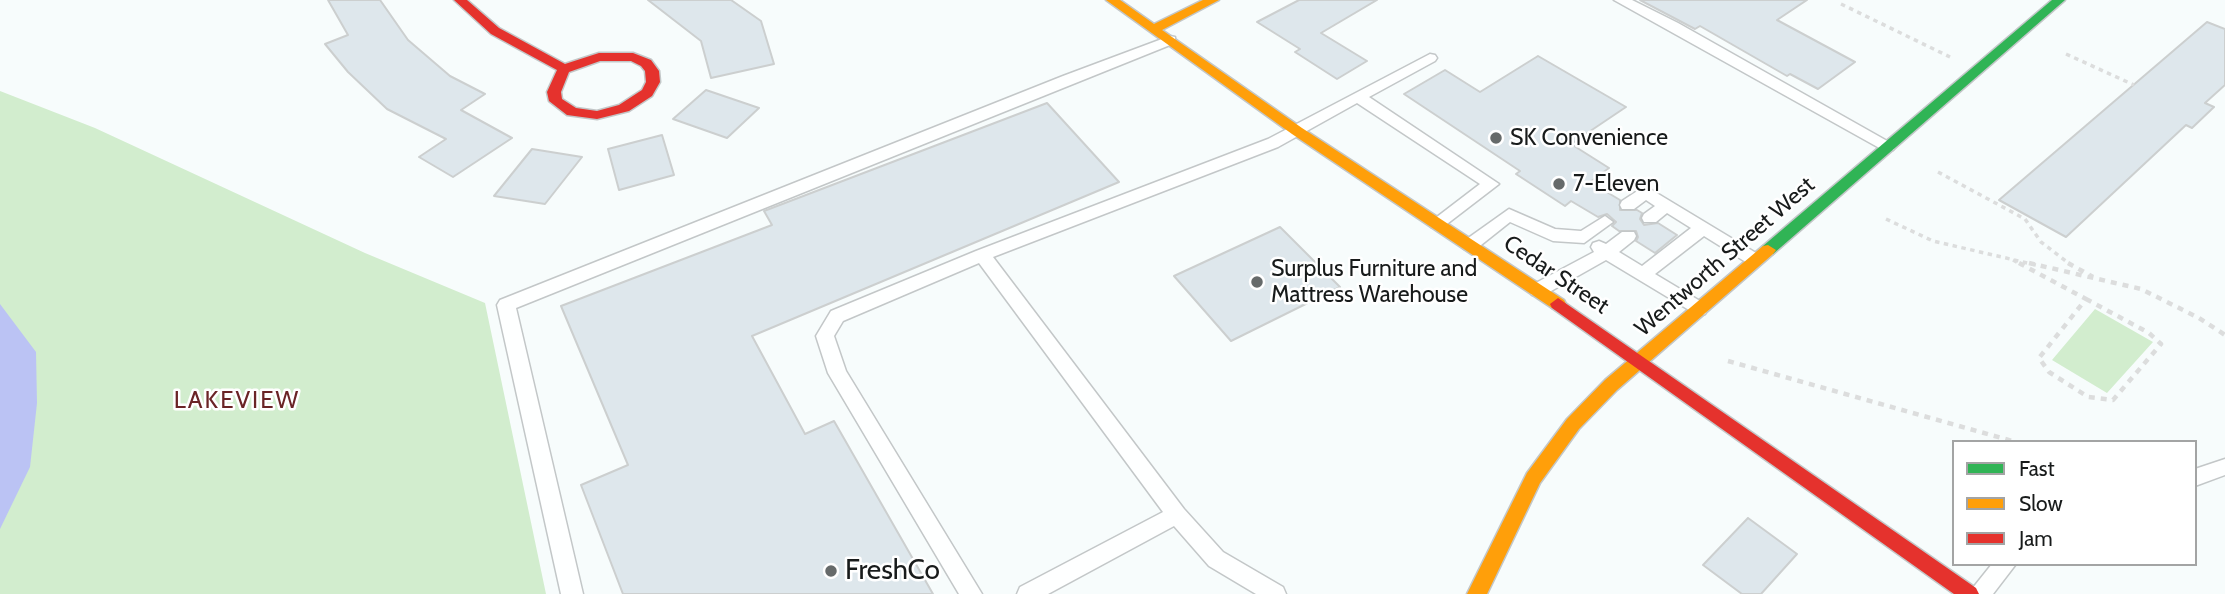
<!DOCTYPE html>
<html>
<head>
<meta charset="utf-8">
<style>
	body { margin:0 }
	#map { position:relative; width:2225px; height:594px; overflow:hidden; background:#f7fcfc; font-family:Cabin,sans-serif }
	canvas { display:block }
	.legend { position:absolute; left:1952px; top:440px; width:245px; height:126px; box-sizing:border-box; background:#fff; border:2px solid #a3a4a4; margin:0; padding:9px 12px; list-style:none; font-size:21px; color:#181b1b }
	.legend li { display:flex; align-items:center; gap:14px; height:35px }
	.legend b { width:35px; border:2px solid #a3a4a4 }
</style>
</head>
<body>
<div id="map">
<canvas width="2225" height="594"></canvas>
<ul class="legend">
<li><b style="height:9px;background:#30b455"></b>Fast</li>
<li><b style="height:9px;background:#ff9f0a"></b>Slow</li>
<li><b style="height:9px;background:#e5322d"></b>Jam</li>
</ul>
</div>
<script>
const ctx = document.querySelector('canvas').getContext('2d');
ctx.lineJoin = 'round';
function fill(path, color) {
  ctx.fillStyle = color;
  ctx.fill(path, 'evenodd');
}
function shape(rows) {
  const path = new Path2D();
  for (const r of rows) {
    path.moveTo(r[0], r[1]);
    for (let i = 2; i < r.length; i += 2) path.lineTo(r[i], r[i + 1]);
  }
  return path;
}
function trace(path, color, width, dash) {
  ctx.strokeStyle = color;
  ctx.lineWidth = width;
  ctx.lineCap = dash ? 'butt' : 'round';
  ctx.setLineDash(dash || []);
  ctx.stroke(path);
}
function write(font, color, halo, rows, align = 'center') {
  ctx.font = font + ' Cabin,sans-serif';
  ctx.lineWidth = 5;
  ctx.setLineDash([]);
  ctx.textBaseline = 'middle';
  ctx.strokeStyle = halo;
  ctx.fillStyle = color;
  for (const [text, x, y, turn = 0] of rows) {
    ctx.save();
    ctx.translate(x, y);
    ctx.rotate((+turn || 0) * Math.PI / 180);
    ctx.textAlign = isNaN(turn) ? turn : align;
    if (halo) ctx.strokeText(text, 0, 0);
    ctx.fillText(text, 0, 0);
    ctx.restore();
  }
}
const green = shape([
	[0,91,95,128,365,253,485,303,546,594,0,594],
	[2095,309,2153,342,2107,393,2052,360]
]);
const water = shape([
	[0,304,36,352,37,403,30,467,0,529]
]);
const building = shape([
	[328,0,380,0,408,40,450,76,485,94,461,110,512,138,453,177,419,157,446,139,387,109,348,72,325,44,348,35,328,0],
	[648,0,731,0,761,21,774,64,711,78,701,41,648,0],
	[1299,0,1377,0,1321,33,1367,61,1337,79,1295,52,1300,49,1257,22,1299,0],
	[1640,0,1807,0,1777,20,1855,62,1818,89,1790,74,1787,76,1700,26,1695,29,1640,0],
	[2207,22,2225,29,2225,85,2205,103,2214,107,2192,128,2186,125,2066,237,1999,200,2207,22],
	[1538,56,1626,107,1571,144,1609,168,1590,182,1620,200,1620,210,1637,210,1642,213,1640,219,1644,225,1658,223,1677,235,1655,253,1636,241,1638,237,1636,231,1619,231,1612,226,1616,222,1607,214,1598,217,1571,201,1565,206,1516,174,1520,171,1404,94,1445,70,1480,92,1538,56],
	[706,90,759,108,727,138,673,119,706,90],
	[1047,103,1119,182,752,336,805,434,834,421,933,594,623,594,581,485,628,465,561,306,772,225,764,211,1047,103],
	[662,135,674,175,619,190,608,149,662,135],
	[532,149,582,157,545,204,494,196,532,149],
	[1280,227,1340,287,1231,341,1174,276,1280,227],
	[1748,518,1797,554,1761,594,1742,594,1703,565,1748,518]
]);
const pathFar1 = shape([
	[1841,4,1950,57],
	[2066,54,2134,85],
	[1938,172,2025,219,2041,242,2071,265],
	[1886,219,1933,241,2036,265],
	[2013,260,2022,265]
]);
const path = shape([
	[2019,263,2086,299],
	[2029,263,2141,289,2199,318,2225,335],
	[2068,263,2093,277],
	[2086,299,2149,333,2161,344,2113,400,2088,397,2049,372,2039,358,2086,299],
	[1728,361,2016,442]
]);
const lane = shape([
	[1614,0,1632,0,1678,23,1896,146,1893,150,1883,150,1614,0],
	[1170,36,1175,37,1175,43,516,308,583,594,561,594,497,305,500,300,1063,76,1170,36],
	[1430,54,1435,55,1437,58,1435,61,1369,97,1499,184,1443,227,1431,227,1429,223,1480,184,1357,103,1278,147,993,257,1184,509,1223,552,1283,587,1286,594,1256,594,1209,566,1174,526,1048,594,1017,594,1020,587,1163,512,979,263,843,321,834,336,846,371,982,594,959,594,828,373,816,336,831,311,976,251,1268,139,1430,54],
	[1645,186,1761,256,1764,260,1761,264,1749,264,1704,236,1655,274,1705,304,1708,309,1705,314,1699,316,1606,260,1544,295,1532,295,1529,290,1532,285,1594,252,1591,247,1593,243,1599,241,1606,244,1622,232,1634,232,1636,236,1634,240,1619,252,1642,266,1691,228,1667,213,1656,222,1644,222,1642,218,1644,214,1655,206,1646,200,1634,209,1622,209,1620,205,1622,201,1645,186],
	[1509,209,1555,229,1581,231,1605,216,1613,222,1584,243,1553,241,1510,222,1476,249,1464,249,1462,245,1464,241,1509,209],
	[2225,459,2225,475,2195,486,2195,469,2225,459],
	[1992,564,2016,564,1993,594,1968,594,1992,564]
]);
const fast = shape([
	[2052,0,2065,0,1773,254,1763,254,1760,250,1763,246,2052,0]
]);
const slow = shape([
	[1106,0,1120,0,1154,24,1203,0,1219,0,1162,30,1302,128,1564,300,1566,304,1564,308,1552,308,1292,134,1106,0],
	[1768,245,1776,250,1773,254,1617,390,1579,429,1540,483,1487,594,1467,594,1527,473,1567,419,1605,380,1763,246,1768,245]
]);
const jam = shape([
	[454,0,467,0,499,28,565,64,599,53,633,53,651,60,659,71,660,82,652,96,629,111,597,119,567,115,549,101,547,92,557,70,491,34,454,0],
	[600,61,631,61,641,66,645,71,646,82,642,90,619,105,597,111,576,108,562,99,561,92,569,72,600,61],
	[1558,298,1976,588,1979,594,1954,594,1552,308,1550,304,1558,298]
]);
const markers = [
	[1496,138,7,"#666a6a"],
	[1559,184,7,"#666a6a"],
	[1257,282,7,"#666a6a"],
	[831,571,7,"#666a6a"]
];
const poiNames = [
	["SK Convenience",1510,138],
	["7-Eleven",1573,184],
	["Surplus Furniture and",1271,269],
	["Mattress Warehouse",1271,295]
];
const streetNames = [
	["Wentworth Street West",1725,257,-41],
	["Cedar Street",1556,275,34]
];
const neighbourhoodNames = [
	["LAKEVIEW",237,401]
];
const nearPoinames = [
	["FreshCo",845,571]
];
fill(green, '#d2edce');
fill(water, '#bbc3f4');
fill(building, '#dee7ec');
trace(building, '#cccfcf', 2);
trace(lane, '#c3c7c8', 3);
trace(fast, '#c3c7c8', 3);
trace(slow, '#c3c7c8', 3);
trace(jam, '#c3c7c8', 3);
trace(pathFar1, '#dcdddd', 3.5, [4.5, 4.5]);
trace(path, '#dcdddd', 4.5, [6, 6]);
fill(lane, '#feffff');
fill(fast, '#30b455');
fill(slow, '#ff9f0a');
fill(jam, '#e5322d');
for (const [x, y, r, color] of markers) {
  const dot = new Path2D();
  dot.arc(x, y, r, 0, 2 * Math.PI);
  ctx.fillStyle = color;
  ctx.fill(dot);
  trace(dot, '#fff', 2.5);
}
write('23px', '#181b1b', '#fff', poiNames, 'left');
write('23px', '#181b1b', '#fff', streetNames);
ctx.letterSpacing = '2px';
write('24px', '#6a2426', '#fff', neighbourhoodNames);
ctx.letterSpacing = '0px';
write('28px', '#181b1b', '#fff', nearPoinames, 'left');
</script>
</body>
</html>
